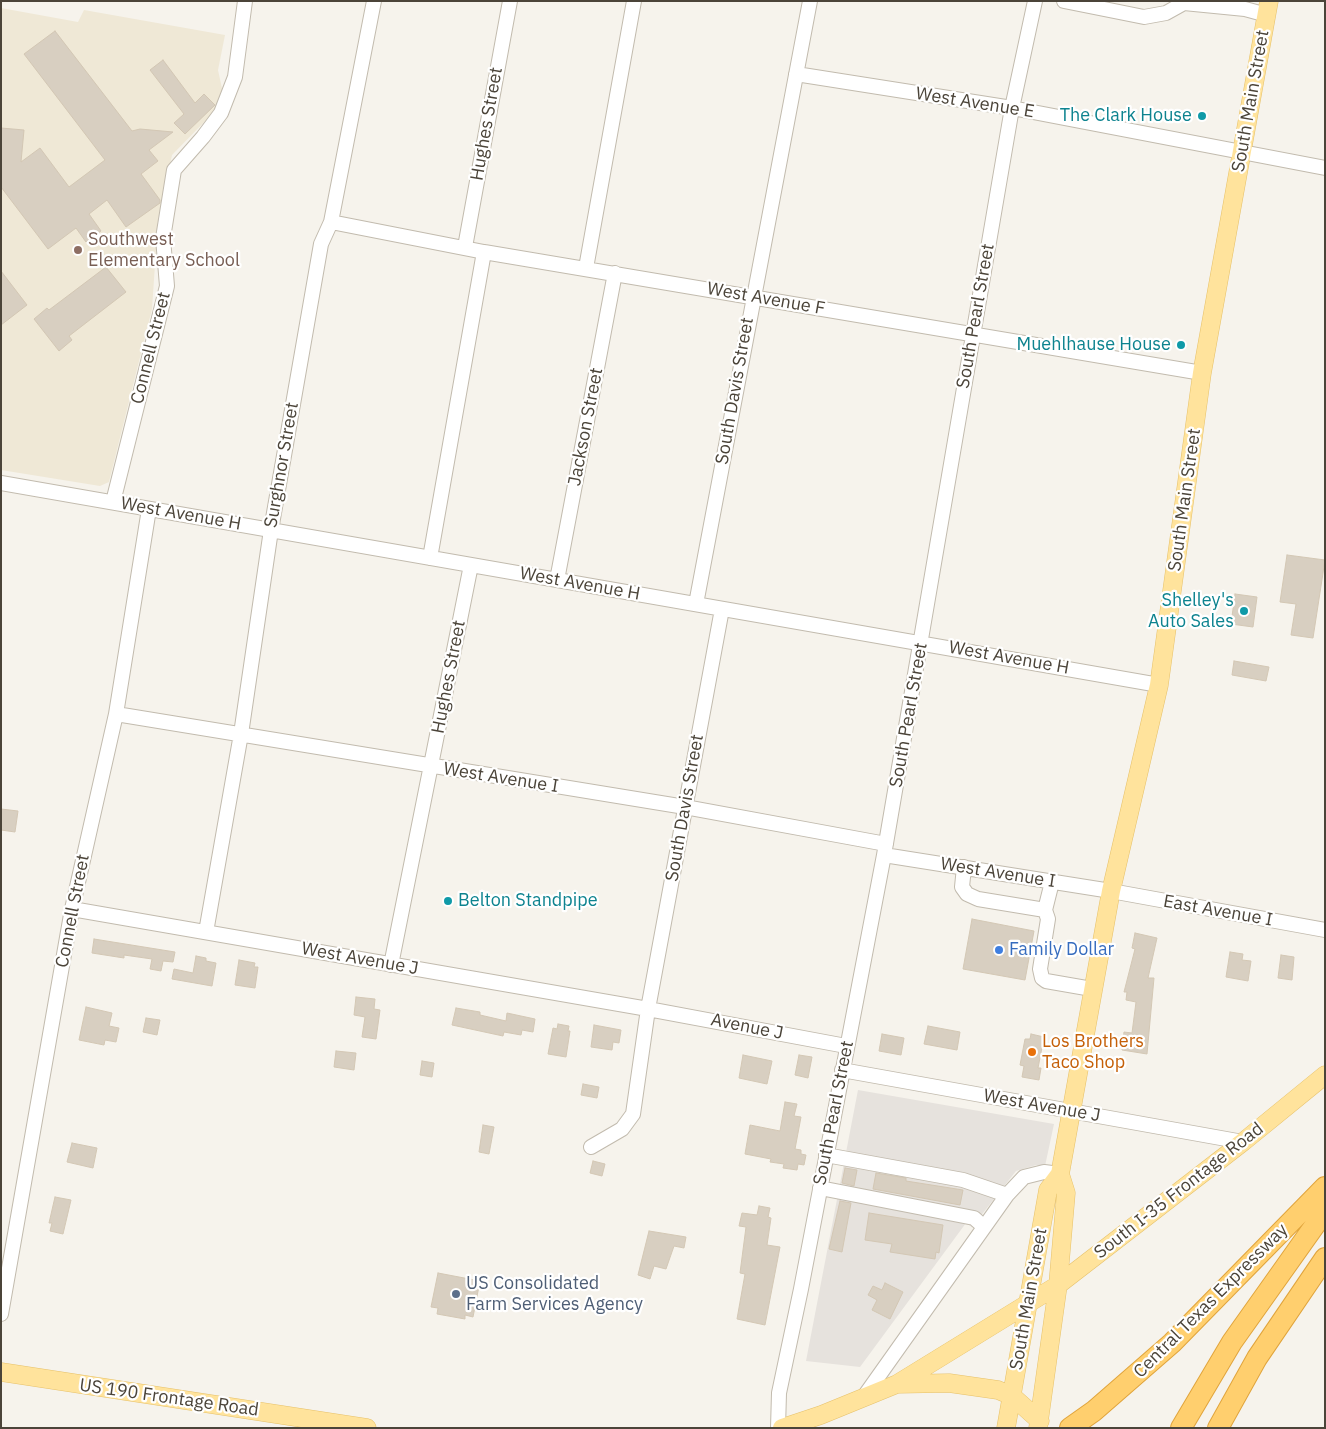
<!DOCTYPE html>
<html>
<head>
<meta charset="utf-8">
<style>
	body { margin:0 }
	#map { position:relative; width:1326px; height:1429px; overflow:hidden; background:#f6f3ec; font-family:"IBM Plex Sans",sans-serif }
	canvas { display:block }
	.frame { position:absolute; inset:0; border:2px solid #4b4439; pointer-events:none }
</style>
</head>
<body>
<div id="map">
<canvas width="1326" height="1429"></canvas>
<div class="frame"></div>
</div>
<script>
const ctx = document.querySelector('canvas').getContext('2d');
ctx.lineJoin = 'round';
function fill(path, color) {
  ctx.fillStyle = color;
  ctx.fill(path, 'evenodd');
}
function shape(rows) {
  const path = new Path2D();
  for (const r of rows) {
    path.moveTo(r[0], r[1]);
    for (let i = 2; i < r.length; i += 2) path.lineTo(r[i], r[i + 1]);
  }
  return path;
}
function trace(path, color, width, dash) {
  ctx.strokeStyle = color;
  ctx.lineWidth = width;
  ctx.lineCap = dash ? 'butt' : 'round';
  ctx.setLineDash(dash || []);
  ctx.stroke(path);
}
function write(font, color, halo, rows, align = 'center') {
  ctx.font = font + ' "IBM Plex Sans",sans-serif';
  ctx.lineWidth = 4.5;
  ctx.setLineDash([]);
  ctx.textBaseline = 'middle';
  ctx.strokeStyle = halo;
  ctx.fillStyle = color;
  for (const [text, x, y, turn = 0] of rows) {
    ctx.save();
    ctx.translate(x, y);
    ctx.rotate((+turn || 0) * Math.PI / 180);
    ctx.textAlign = isNaN(turn) ? turn : align;
    if (halo) ctx.strokeText(text, 0, 0);
    ctx.fillText(text, 0, 0);
    ctx.restore();
  }
}
const industrial = shape([
	[858,1090,1054,1124,1045,1166,1036,1165,1016,1171,972,1227,966,1223,860,1367,806,1361]
]);
const education = shape([
	[1,8,78,22,84,10,225,35,218,70,223,93,218,108,172,155,158,220,152,309,109,482,100,486,1,470]
]);
const building = shape([
	[55,31,132,131,140,129,173,132,149,150,158,161,141,174,160,200,160,203,126,227,107,200,89,214,101,231,86,242,76,228,48,249,1,187,1,128,24,130,21,162,40,148,69,187,105,160,24,54,55,31],
	[163,60,195,103,204,94,215,105,185,134,174,123,184,114,150,70,163,60],
	[106,267,126,292,69,336,72,340,59,351,34,319,47,308,49,310,106,267],
	[1,271,27,305,1,325,1,271],
	[1287,555,1325,560,1313,638,1291,635,1296,604,1280,602,1287,555],
	[1235,594,1257,597,1253,627,1231,624,1235,594],
	[1234,661,1269,667,1266,681,1232,675,1234,661],
	[1,809,18,811,15,832,1,830,1,809],
	[972,919,1034,931,1025,980,963,969,972,919],
	[1135,933,1157,938,1148,978,1154,978,1147,1054,1122,1050,1124,1032,1132,1033,1136,1002,1126,1000,1127,992,1124,992,1135,949,1132,948,1135,933],
	[94,939,175,952,173,962,163,961,161,971,150,969,152,959,124,955,124,958,92,953,94,939],
	[1230,952,1243,954,1242,960,1251,961,1248,981,1226,977,1230,952],
	[1281,955,1294,957,1292,980,1278,978,1281,955],
	[196,956,206,958,206,961,216,963,212,986,172,979,174,969,193,973,196,956],
	[239,960,255,963,254,967,258,967,255,988,235,985,239,960],
	[356,997,375,999,374,1009,380,1010,376,1039,362,1037,365,1017,354,1015,356,997],
	[86,1007,112,1013,109,1026,119,1028,116,1042,105,1040,104,1045,79,1040,86,1007],
	[456,1008,480,1012,480,1015,506,1021,507,1013,535,1019,533,1032,522,1030,521,1035,504,1032,503,1036,452,1025,456,1008],
	[146,1018,160,1020,157,1035,143,1032,146,1018],
	[558,1024,569,1026,568,1031,570,1031,566,1057,548,1054,553,1028,557,1029,558,1024],
	[594,1025,621,1030,619,1043,613,1042,612,1050,591,1047,594,1025],
	[928,1026,960,1032,957,1050,924,1044,928,1026],
	[882,1034,904,1038,901,1055,879,1051,882,1034],
	[1031,1034,1044,1037,1038,1068,1041,1068,1039,1080,1022,1077,1024,1066,1020,1065,1025,1039,1030,1039,1031,1034],
	[336,1051,356,1053,354,1070,334,1067,336,1051],
	[743,1055,772,1061,767,1084,739,1078,743,1055],
	[799,1055,812,1057,808,1078,795,1075,799,1055],
	[422,1061,434,1063,432,1077,420,1075,422,1061],
	[583,1084,599,1087,597,1098,581,1095,583,1084],
	[785,1102,797,1104,794,1116,801,1117,795,1149,801,1150,801,1154,806,1155,804,1165,798,1164,797,1170,783,1168,784,1164,770,1162,771,1159,745,1154,750,1125,780,1131,785,1102],
	[483,1125,494,1127,489,1154,479,1152,483,1125],
	[72,1143,97,1148,93,1168,67,1162,72,1143],
	[593,1161,605,1164,602,1176,590,1173,593,1161],
	[845,1168,857,1170,854,1186,842,1183,845,1168],
	[876,1173,906,1178,906,1181,963,1190,960,1205,873,1189,876,1173],
	[55,1197,71,1200,63,1234,50,1231,52,1223,49,1223,55,1197],
	[840,1201,851,1203,842,1252,829,1249,840,1201],
	[759,1206,770,1208,768,1217,771,1218,767,1245,780,1247,765,1325,737,1319,745,1274,740,1273,746,1227,739,1226,742,1213,757,1215,759,1206],
	[869,1213,943,1225,939,1253,936,1252,935,1259,890,1252,892,1244,865,1240,869,1213],
	[649,1231,686,1237,684,1248,674,1246,666,1269,654,1266,650,1279,638,1275,649,1231],
	[438,1273,480,1281,473,1317,465,1315,465,1319,437,1314,438,1308,431,1307,438,1273],
	[885,1283,903,1292,890,1319,872,1310,877,1300,868,1295,873,1286,882,1290,885,1283]
]);
const minor = shape([
	[1064,1,1144,17,1166,13,1184,3,1245,9,1267,15],
	[796,74,1012,108,1325,168],
	[331,222,484,252,1202,373],
	[465,247,510,1],
	[586,268,634,1],
	[1,483,1159,685],
	[113,502,167,286,163,238,174,170,203,137,221,113,235,77,245,1],
	[430,558,484,252],
	[557,580,615,273],
	[696,604,810,1],
	[116,714,685,807,886,844],
	[884,855,1111,891,1325,930],
	[964,867,962,887,967,894,978,899,1045,910,1048,919,1040,969,1042,978,1046,981,1092,989],
	[72,909,648,1009,846,1046],
	[1045,910,1052,882],
	[206,932,241,734,271,530,321,244,331,222,374,1],
	[391,965,471,565],
	[842,1070,1243,1142],
	[591,1147,622,1129,633,1114,648,1009,722,609],
	[826,1155,963,1180,1007,1195],
	[820,1188,974,1218,983,1226],
	[1,1314,72,909,116,714,149,509],
	[863,1398,1007,1195,1024,1177,1044,1172,1060,1174],
	[778,1428,779,1393,801,1289,884,855,1012,108,1035,1]
]);
const major = shape([
	[1,1372,367,1428],
	[897,1384,1058,1285,1243,1142,1325,1075],
	[782,1428,821,1415,897,1384,949,1383,998,1390,1012,1396,1040,1421],
	[1006,1428,1048,1190,1060,1174,1111,891,1159,685,1202,373,1269,1],
	[1038,1428,1058,1285,1066,1193,1060,1174]
]);
const highway = shape([
	[1070,1428,1094,1411,1172,1343,1325,1187],
	[1181,1428,1232,1342,1325,1211],
	[1218,1428,1257,1358,1325,1258]
]);
const markers = [
	[1202,116,5,"#0f9aa8"],
	[78,250,5,"#8d6e63"],
	[1181,345,5,"#0f9aa8"],
	[1244,611,5,"#0f9aa8"],
	[448,901,5,"#0f9aa8"],
	[999,950,5,"#3f7fe0"],
	[1032,1052,5,"#e8710a"],
	[456,1294,5,"#5c6f8a"]
];
const streetNames = [
	["South Main Street",1251,101,-80],
	["West Avenue E",975,103,9],
	["Hughes Street",487,124,-80],
	["West Avenue F",766,299,10],
	["South Pearl Street",976,316,-80],
	["Connell Street",151,348,-76],
	["South Davis Street",735,391,-80],
	["Jackson Street",586,427,-79],
	["Surghnor Street",282,465,-80],
	["South Main Street",1185,500,-82],
	["West Avenue H",181,514,10],
	["West Avenue H",580,584,10],
	["West Avenue H",1009,658,10],
	["Hughes Street",449,677,-79],
	["South Pearl Street",909,715,-80],
	["West Avenue I",501,778,9],
	["South Davis Street",685,808,-80],
	["West Avenue I",998,873,9],
	["Connell Street",73,911,-79],
	["East Avenue I",1218,911,10],
	["West Avenue J",360,959,10],
	["Avenue J",747,1027,11],
	["West Avenue J",1042,1106,10],
	["South Pearl Street",834,1113,-79],
	["South I-35 Frontage Road",1179,1191,-38],
	["South Main Street",1029,1299,-80],
	["Central Texas Expressway",1211,1301,-45],
	["US 190 Frontage Road",169,1398,8]
];
const cultureNames = [
	["The Clark House",1192,116],
	["Muehlhause House",1171,345],
	["Shelley's",1234,601],
	["Auto Sales",1234,622],
	["Belton Standpipe",458,901,"left"]
];
const educationNames = [
	["Southwest",88,240],
	["Elementary School",88,261]
];
const shopNames = [
	["Family Dollar",1009,950]
];
const foodNames = [
	["Los Brothers",1042,1042],
	["Taco Shop",1042,1063]
];
const serviceNames = [
	["US Consolidated",466,1284],
	["Farm Services Agency",466,1305]
];
fill(industrial, '#e6e2dd');
fill(education, '#efe8d6');
fill(building, '#d8cfc1');
trace(building, '#d3c7b4', 1);
trace(minor, '#c2bbae', 16);
trace(major, '#e6c16a', 19);
trace(highway, '#e0a43c', 22);
trace(minor, '#fff', 14);
trace(major, '#ffe39c', 18);
trace(highway, '#ffcf6e', 20);
for (const [x, y, r, color] of markers) {
  const dot = new Path2D();
  dot.arc(x, y, r, 0, 2 * Math.PI);
  ctx.fillStyle = color;
  ctx.fill(dot);
  trace(dot, '#fff', 2);
}
write('18px', '#4b4439', '#fff', streetNames);
write('18px', '#0d838f', '#fff', cultureNames, 'right');
write('18px', '#785e54', '#fff', educationNames, 'left');
write('18px', '#366cbe', '#fff', shopNames, 'left');
write('18px', '#c56008', '#fff', foodNames, 'left');
write('18px', '#4e5e75', '#fff', serviceNames, 'left');
</script>
</body>
</html>
